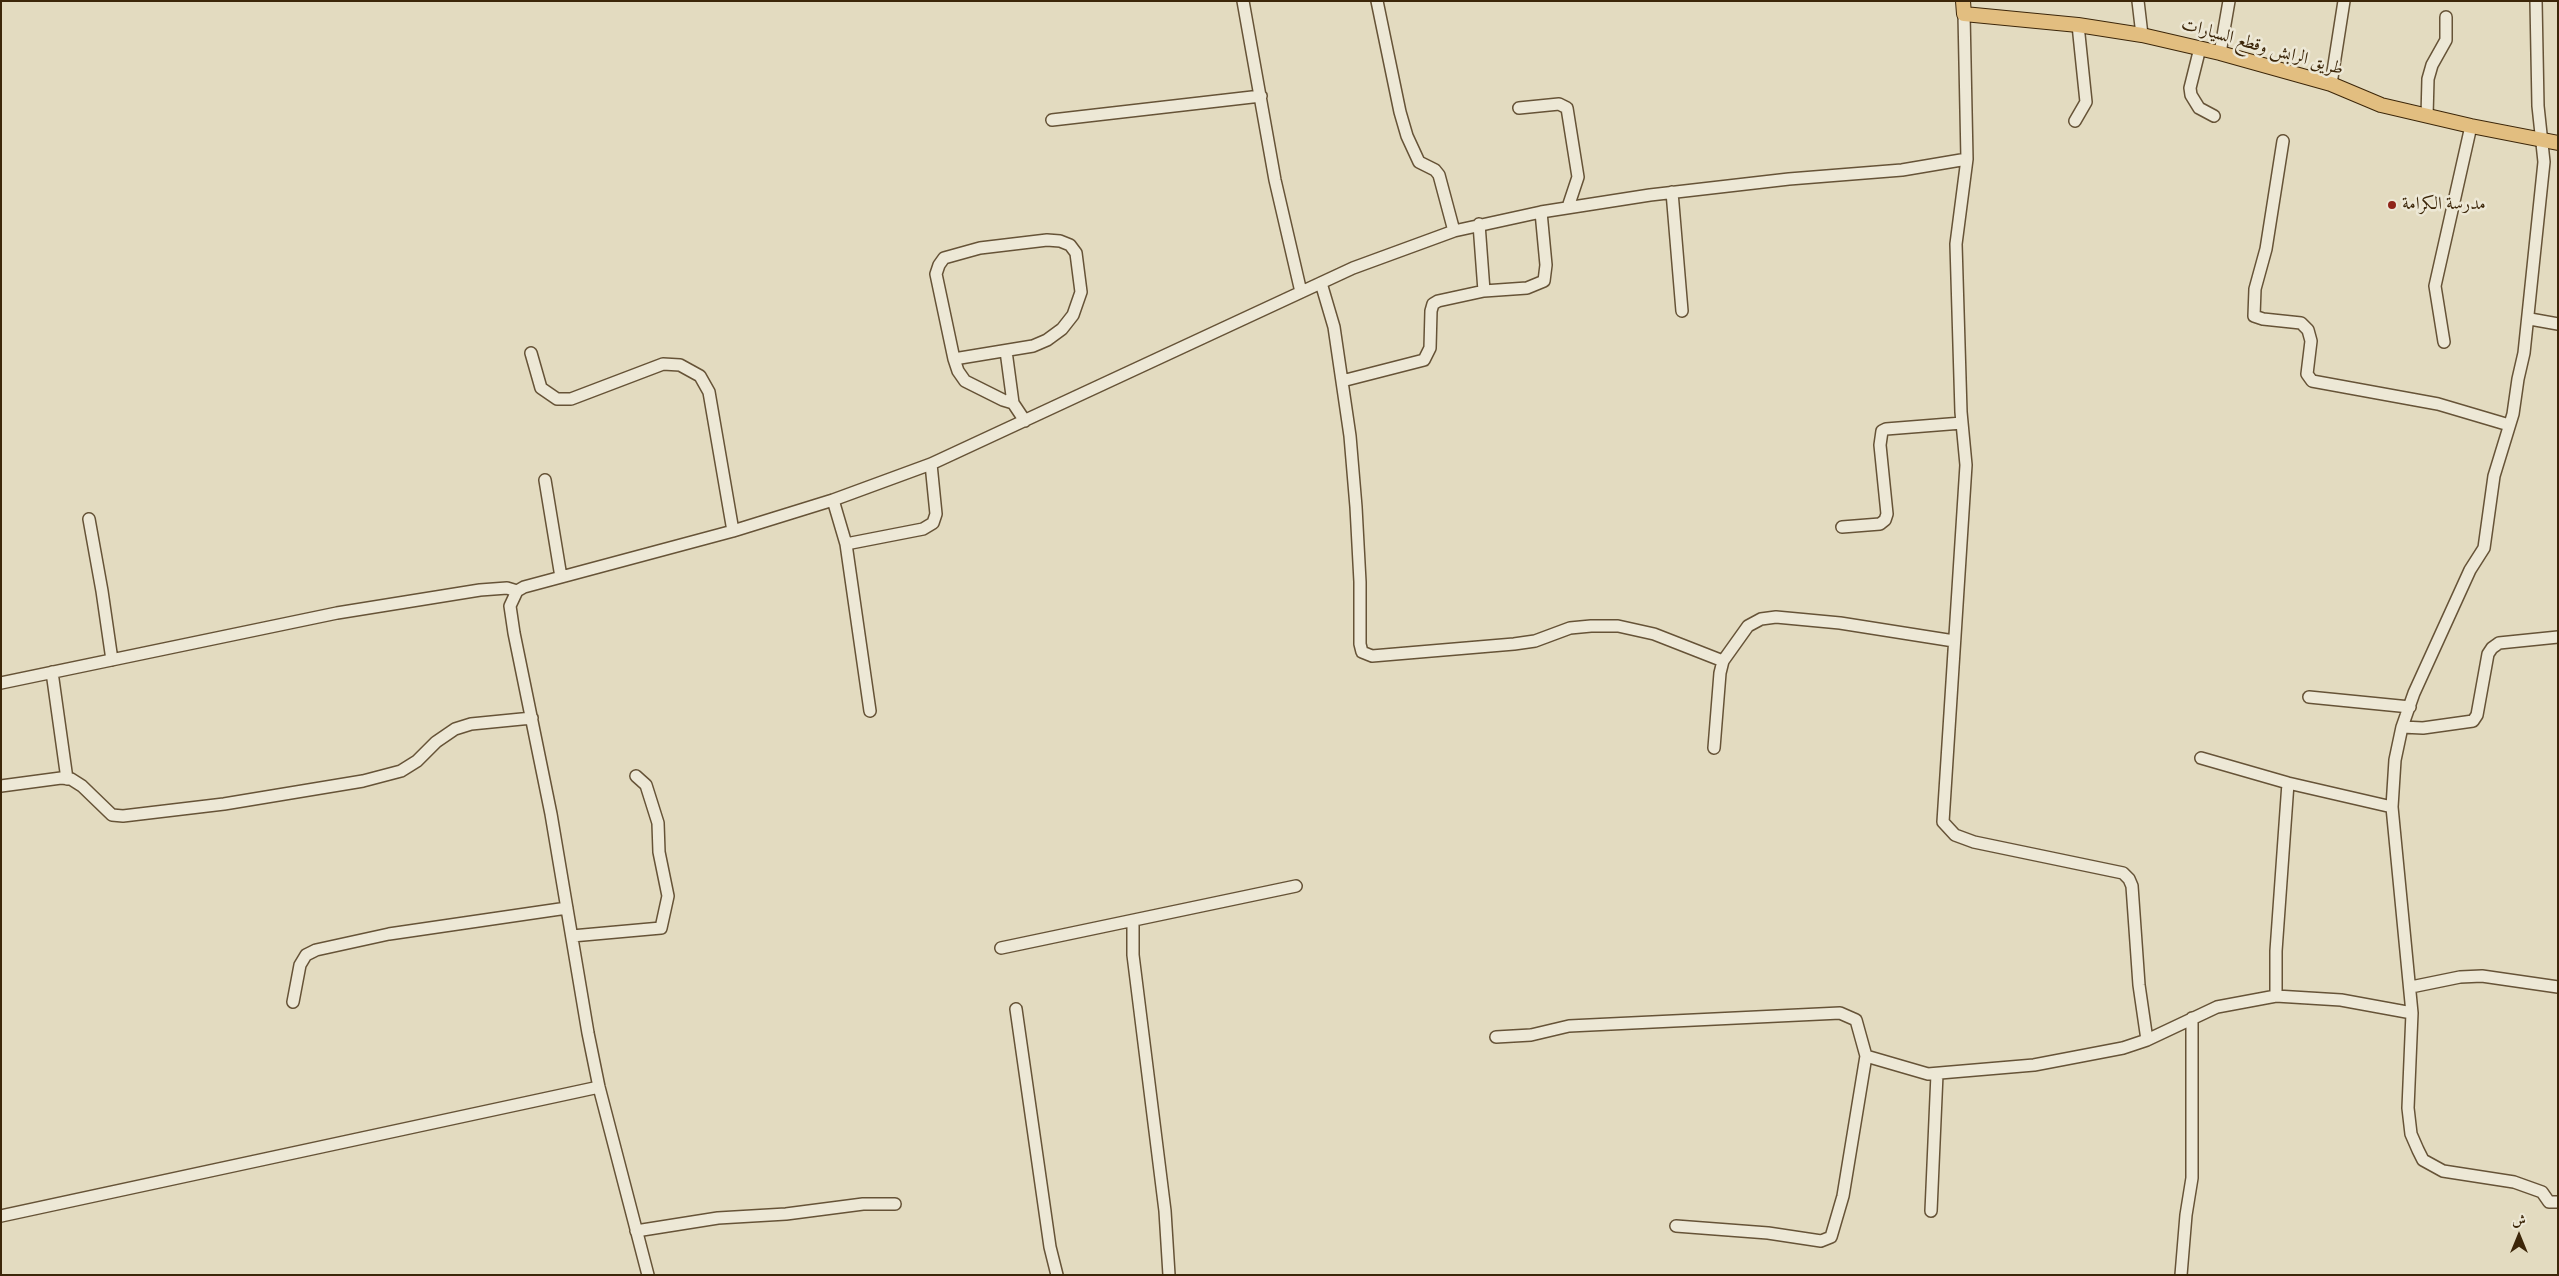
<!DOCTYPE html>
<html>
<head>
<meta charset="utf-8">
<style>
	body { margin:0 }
	#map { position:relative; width:2559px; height:1276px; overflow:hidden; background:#e3dbc0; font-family:"IM FELL English",Amiri,serif }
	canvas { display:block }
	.frame { position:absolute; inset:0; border:2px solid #3c2609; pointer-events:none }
	.north { position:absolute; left:2494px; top:1211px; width:50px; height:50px; -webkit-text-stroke:4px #ede8d6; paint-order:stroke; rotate:0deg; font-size:14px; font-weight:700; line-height:20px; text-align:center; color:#3c2609 }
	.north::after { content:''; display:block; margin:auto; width:18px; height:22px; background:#3c2609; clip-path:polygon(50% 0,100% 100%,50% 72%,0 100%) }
</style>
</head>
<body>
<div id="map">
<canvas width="2559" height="1276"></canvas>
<div class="frame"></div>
<div class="north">ش</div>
</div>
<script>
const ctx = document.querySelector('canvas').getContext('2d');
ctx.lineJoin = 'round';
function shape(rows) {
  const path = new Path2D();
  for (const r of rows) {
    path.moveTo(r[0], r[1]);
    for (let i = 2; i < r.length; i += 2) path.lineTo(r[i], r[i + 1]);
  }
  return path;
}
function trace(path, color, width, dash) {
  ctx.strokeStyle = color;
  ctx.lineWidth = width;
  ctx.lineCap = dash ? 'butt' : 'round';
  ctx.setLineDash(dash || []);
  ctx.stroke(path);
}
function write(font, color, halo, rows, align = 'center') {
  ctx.font = font + ' "IM FELL English",Amiri,serif';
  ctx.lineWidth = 5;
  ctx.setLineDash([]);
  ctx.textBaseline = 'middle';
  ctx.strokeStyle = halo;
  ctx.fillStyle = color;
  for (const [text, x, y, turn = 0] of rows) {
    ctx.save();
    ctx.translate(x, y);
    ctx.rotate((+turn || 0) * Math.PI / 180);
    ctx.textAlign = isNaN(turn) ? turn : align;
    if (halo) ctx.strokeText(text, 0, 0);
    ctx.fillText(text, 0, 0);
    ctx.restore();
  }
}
const minor = shape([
	[1243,1,1275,180,1301,292],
	[1377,1,1400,112,1407,136,1419,162,1435,170,1439,175,1454,231],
	[2138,1,2142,35],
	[2536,1,2538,106,2544,162,2524,353,2518,379,2513,414,2494,476,2484,548,2470,570,2414,693,2402,727,2395,760,2392,807,2412,1013,2408,1108,2411,1134,2418,1150,2423,1160,2443,1171,2514,1182,2542,1192,2549,1202,2558,1202],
	[2200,48,2190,88,2191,95,2199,108,2214,116],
	[2220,53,2229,1],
	[2331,84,2344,1],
	[1519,108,1559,104,1567,108,1578,177,1568,207],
	[2427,116,2428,79,2432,65,2446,40,2446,17],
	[1052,120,1261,96],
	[2075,121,2086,102,2078,25],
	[2283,141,2266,249,2255,289,2254,316,2263,319,2301,323,2308,330,2311,341,2307,374,2312,381,2438,404,2509,425],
	[1967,159,1956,244,1961,412,1966,465,1943,822,1955,835,1974,842,2123,873,2129,879,2132,886,2139,985,2147,1040],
	[1672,192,1682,311],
	[1479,224,1484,291],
	[1321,283,1334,327,1350,436,1356,507,1360,582,1360,644,1362,652,1372,656,1514,644,1535,641,1570,628,1591,626,1618,626,1654,634,1723,661],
	[2530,319,2558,324],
	[2444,342,2435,286,2471,126],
	[1006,351,1013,403],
	[531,353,541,388,557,399,571,399,663,364,680,365,700,376,709,392,733,531],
	[954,359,1033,346,1047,340,1062,329,1073,315,1081,292,1076,253,1070,245,1060,241,1047,240,980,248,944,258,939,265,936,274,954,359,958,371,965,381,1003,400,1013,403,1025,421],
	[1342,381,1424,360,1430,348,1431,311,1433,304,1438,301,1484,291,1527,288,1544,281,1546,265,1541,212],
	[545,480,561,577],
	[833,500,846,544],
	[89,519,102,591,112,660],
	[1842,527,1880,524,1885,520,1887,514,1880,445,1882,431,1886,429,1962,423],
	[52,672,67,779],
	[1,683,337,613,480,590,507,588,517,591],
	[2309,697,2410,707],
	[870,711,846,544,923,529,933,523,936,514,931,464],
	[2402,727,2423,728,2473,721,2477,715,2488,654,2492,648,2499,643,2558,637],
	[1714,748,1720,673,1723,661,1748,626,1761,619,1776,617,1840,623,1954,641],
	[2201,758,2288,783,2392,807],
	[1,786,61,778,71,779,82,786,112,815,123,816,224,804,363,781,401,771,417,761,436,742,455,729,471,724,532,718],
	[1133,922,1133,955,1165,1211,1169,1275],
	[572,936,661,928,668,896,659,852,658,823,646,785,636,776],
	[1001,948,1296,886],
	[2411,987,2460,977,2482,976,2558,987],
	[2276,996,2276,951,2288,783],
	[293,1002,300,965,306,955,316,950,389,934,567,908],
	[1016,1009,1050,1247,1057,1275],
	[1496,1037,1531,1035,1569,1026,1840,1013,1856,1020,1866,1056],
	[1931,1211,1937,1074],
	[1,1216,599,1087],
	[1676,1226,1768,1233,1821,1241,1831,1237,1843,1196,1866,1056,1928,1074,2034,1065,2123,1048,2147,1040,2217,1007,2276,996,2341,1000,2412,1013],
	[636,1231,718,1218,786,1214,863,1204,895,1204],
	[648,1275,599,1087,588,1033,551,814,514,633,510,606,517,591,524,587,733,531,833,500,931,464,1353,268,1454,231,1541,212,1650,195,1789,179,1902,170,1967,159,1964,14],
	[2181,1275,2186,1215,2192,1178,2192,1018]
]);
const major = shape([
	[1963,1,1964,14,2078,25,2142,35,2220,53,2331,84,2381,105,2471,126,2558,143]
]);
const markers = [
	[2392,205,5,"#8f2418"]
];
const streetNames = [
	["طريق الرابش وقطع السيارات",2262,48,16]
];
const poiNames = [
	["مدرسة الكرامة",2402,205]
];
trace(minor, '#665337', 14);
trace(major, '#3c2609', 16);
trace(minor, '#ede8d6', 11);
trace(major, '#e2be80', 14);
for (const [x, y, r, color] of markers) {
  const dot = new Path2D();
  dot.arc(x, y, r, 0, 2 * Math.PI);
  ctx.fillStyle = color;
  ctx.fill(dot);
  trace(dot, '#ede8d6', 2);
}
write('18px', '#3c2609', '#ede8d6', streetNames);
write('18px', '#3c2609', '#ede8d6', poiNames, 'left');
</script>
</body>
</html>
